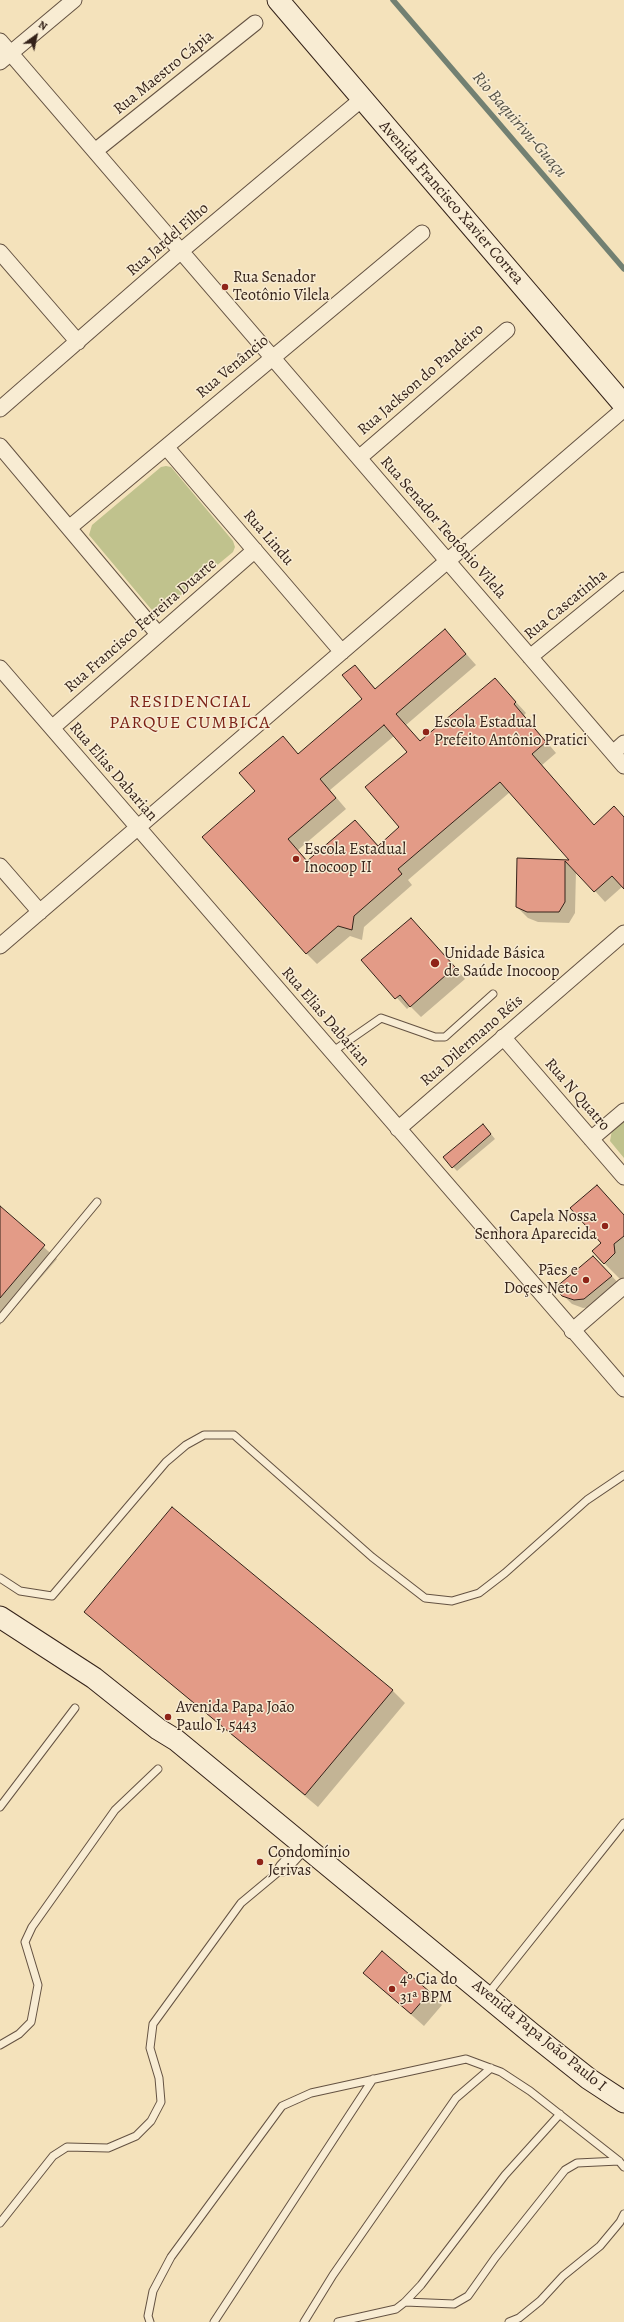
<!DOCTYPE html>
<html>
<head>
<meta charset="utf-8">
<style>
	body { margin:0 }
	#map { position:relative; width:624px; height:2322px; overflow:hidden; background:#f4e2bb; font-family:Alegreya,serif }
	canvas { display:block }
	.north { position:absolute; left:16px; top:16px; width:40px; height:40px; -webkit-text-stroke:3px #f8ecd3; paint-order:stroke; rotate:33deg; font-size:11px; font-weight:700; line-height:16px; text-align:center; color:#342219 }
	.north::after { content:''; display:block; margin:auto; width:14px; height:18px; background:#342219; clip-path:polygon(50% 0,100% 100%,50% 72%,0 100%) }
</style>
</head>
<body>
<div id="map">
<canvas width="624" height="2322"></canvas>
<div class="north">N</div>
</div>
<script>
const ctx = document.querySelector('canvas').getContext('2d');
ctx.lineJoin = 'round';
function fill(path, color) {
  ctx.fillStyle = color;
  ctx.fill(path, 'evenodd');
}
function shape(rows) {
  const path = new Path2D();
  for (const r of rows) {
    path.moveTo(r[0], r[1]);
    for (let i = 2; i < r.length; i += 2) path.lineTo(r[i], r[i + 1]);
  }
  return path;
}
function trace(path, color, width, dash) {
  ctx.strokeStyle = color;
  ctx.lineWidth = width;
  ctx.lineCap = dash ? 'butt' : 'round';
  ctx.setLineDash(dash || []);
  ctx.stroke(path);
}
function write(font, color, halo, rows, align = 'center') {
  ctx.font = font + ' Alegreya,serif';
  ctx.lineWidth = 3;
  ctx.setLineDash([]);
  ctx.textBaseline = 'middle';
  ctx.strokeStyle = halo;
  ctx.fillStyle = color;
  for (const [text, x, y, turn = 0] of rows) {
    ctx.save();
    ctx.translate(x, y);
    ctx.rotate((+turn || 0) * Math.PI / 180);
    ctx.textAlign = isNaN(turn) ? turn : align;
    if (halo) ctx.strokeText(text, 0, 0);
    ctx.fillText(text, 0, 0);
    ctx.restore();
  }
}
const green = shape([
	[166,466,171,467,233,541,235,547,233,552,162,611,156,613,151,609,89,535,92,525,161,467],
	[624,1120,624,1158,610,1141,612,1130]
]);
const shadow = shape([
	[445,630,476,665,406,725,421,742,495,679,526,713,524,715,556,753,542,765,594,826,624,817,624,888,623,886,605,902,576,870,575,913,569,923,538,922,528,918,517,907,518,859,571,861,510,792,408,880,412,885,364,927,362,940,350,936,317,964,306,953,257,791,283,737,299,755,364,699,355,666,376,689],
	[394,736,408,752,401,827,379,846,355,821,308,862,298,850,346,809,330,790],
	[422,930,465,979,421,1017,410,1006,407,1009,363,960],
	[487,1129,495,1139,457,1171,444,1157],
	[597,1186,624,1215,624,1277,621,1280,604,1263],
	[0,1208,57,1259,0,1325],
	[602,1265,620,1285,593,1307,583,1308,572,1304,563,1295],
	[85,1612,392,1690,405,1703,318,1807],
	[364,1973,429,1992,442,2005,424,2026]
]);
const stream = shape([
	[393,0,624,269]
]);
const building = shape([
	[445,629,466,654,396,714,420,741,495,678,516,702,514,704,546,742,532,754,594,825,614,806,624,817,624,889,612,876,594,892,565,861,565,902,559,912,527,912,516,907,517,858,569,860,500,782,398,869,402,874,354,916,352,930,338,926,306,954,202,837,255,791,239,773,283,736,298,754,362,699,342,675,355,665,375,689,445,629],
	[384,725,407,752,365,787,399,827,378,846,355,820,307,861,288,839,336,798,320,779,384,725],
	[411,918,455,967,410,1007,400,995,395,999,361,960,411,918],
	[483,1124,491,1134,452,1168,443,1157,483,1124],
	[597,1185,624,1215,624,1236,614,1244,615,1253,604,1264,592,1251,601,1243,570,1208,597,1185],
	[0,1206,45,1245,0,1298,0,1206],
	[593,1256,612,1276,584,1299,574,1300,562,1296,555,1288,593,1256],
	[172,1507,393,1690,305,1795,84,1612,172,1507],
	[382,1951,430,1992,411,2014,363,1973,382,1951]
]);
const lane = shape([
	[332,1052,381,1018,435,1037,445,1037,493,994],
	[0,1319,97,1202],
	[0,1578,20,1591,52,1596,166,1462,186,1445,204,1435,234,1435,372,1557,425,1598,452,1601,479,1593,505,1573,587,1500,624,1475],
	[0,1807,75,1708],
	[487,1995,624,1823],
	[0,2045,19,2034,31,2022,38,1985,25,1942,32,1927,115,1810,158,1769],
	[0,2223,53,2156,67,2147,108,2148,136,2136,151,2121,161,2102,159,2078,150,2048,153,2024,241,1903,283,1868],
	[405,2302,454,2304,468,2296,495,2258,565,2170,577,2163,619,2161],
	[150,2322,148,2316,153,2291,171,2257,282,2106,311,2093,466,2059,501,2072,530,2091,619,2161,624,2167],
	[214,2322,373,2079],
	[304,2322,333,2275,456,2098,491,2068],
	[338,2322,396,2309,405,2302,421,2285,505,2175,560,2114],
	[509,2322,519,2318,540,2301,563,2276,600,2246,620,2222,624,2214]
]);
const street = shape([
	[0,41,624,766],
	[0,62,74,0],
	[95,151,255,23],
	[0,252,78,342],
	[0,409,181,251,362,99],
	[0,446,158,634],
	[167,448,342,652],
	[359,458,507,330],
	[69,528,422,233],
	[530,657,624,580],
	[0,668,624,1389],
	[52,728,255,550],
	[613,753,624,743],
	[0,866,40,912],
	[0,946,624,409],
	[503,1037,624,1177],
	[398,1129,624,933],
	[591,1139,624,1111],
	[572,1331,624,1286],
	[283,1868,304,1845]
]);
const secondary = shape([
	[278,0,624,405],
	[0,1617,94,1678,158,1729,176,1740,531,2033,589,2079,624,2102]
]);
const markers = [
	[225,287,4,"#8f2418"],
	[426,732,4,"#8f2418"],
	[296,859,4,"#8f2418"],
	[435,963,5,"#8f2418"],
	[605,1226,4,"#8f2418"],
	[586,1280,4,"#8f2418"],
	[168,1717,4,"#8f2418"],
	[260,1862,4,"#8f2418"],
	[392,1989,4,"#8f2418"]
];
const streetNames = [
	["Rua Maestro Cápia",164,73,-39],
	["Avenida Francisco Xavier Correa",451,203,49],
	["Rua Jardel Filho",168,240,-41],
	["Rua Venâncio",233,367,-40],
	["Rua Jackson do Pandeiro",421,380,-41],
	["Rua Senador Teotônio Vilela",443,528,49],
	["Rua Lindu",268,538,49],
	["Rua Cascatinha",566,605,-39],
	["Rua Francisco Ferreira Duarte",141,626,-41],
	["Rua Elias Dabarian",113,772,49],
	["Rua Elias Dabarian",325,1017,49],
	["Rua Dilermano Réis",472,1041,-41],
	["Rua N Quatro",577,1095,49],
	["Avenida Papa João Paulo I",539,2036,39]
];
const poiNames = [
	["Rua Senador",233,278],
	["Teotônio Vilela",233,296],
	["Escola Estadual",434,723],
	["Prefeito Antônio Pratici",434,741],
	["Escola Estadual",304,850],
	["Inocoop II",304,868],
	["Unidade Básica",444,954],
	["de Saúde Inocoop",444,972],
	["Capela Nossa",597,1217,"right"],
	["Senhora Aparecida",597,1235,"right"],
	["Pães e",578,1271,"right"],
	["Doçes Neto",578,1289,"right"],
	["Avenida Papa João",176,1708],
	["Paulo I, 5443",176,1726],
	["Condomínio",268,1853],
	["Jerivas",268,1871],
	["4º Cia do",400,1980],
	["31ª BPM",400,1998]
];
const waterNames = [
	["Rio Baquirivu-Guaçu",519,125,49]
];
const quarterNames = [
	["RESIDENCIAL",190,703],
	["PARQUE CUMBICA",190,724]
];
fill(green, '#c0c28d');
fill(shadow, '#0003');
trace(stream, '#728072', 5.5);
fill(building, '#e39b87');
trace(building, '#342219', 1);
trace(lane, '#645242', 9);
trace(street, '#645242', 17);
trace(secondary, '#342219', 23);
trace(lane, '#f8ecd3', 7);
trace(street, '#f8ecd3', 15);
trace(secondary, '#f8ecd3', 21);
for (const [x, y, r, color] of markers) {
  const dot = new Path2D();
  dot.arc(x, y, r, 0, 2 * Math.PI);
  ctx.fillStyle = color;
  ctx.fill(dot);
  trace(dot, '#f8ecd3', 1.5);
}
write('16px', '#342219', '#f8ecd3', streetNames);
write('16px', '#342219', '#f8ecd3', poiNames, 'left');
write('italic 17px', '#535146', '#f8ecd3', waterNames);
ctx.letterSpacing = '1px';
write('18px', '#7a1f14', '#f8ecd3', quarterNames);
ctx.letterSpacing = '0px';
</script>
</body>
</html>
